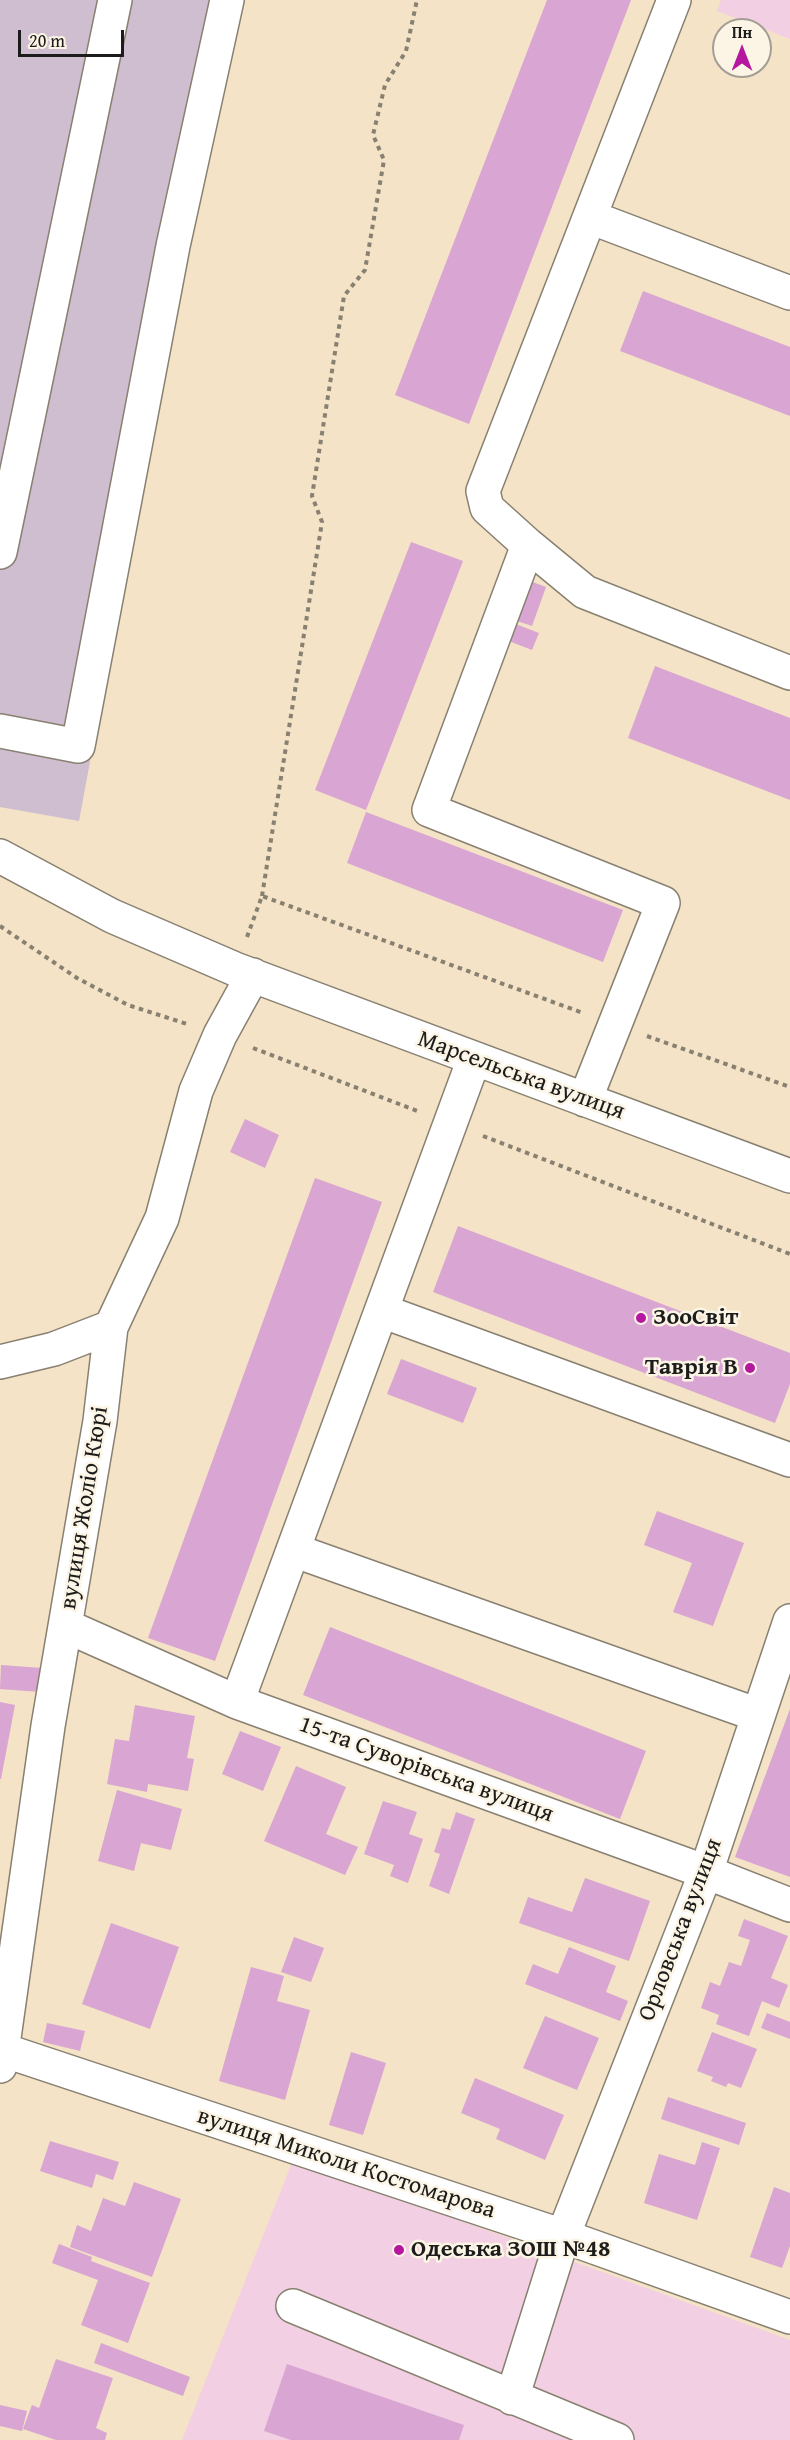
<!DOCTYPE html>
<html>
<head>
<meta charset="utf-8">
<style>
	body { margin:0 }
	#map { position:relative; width:790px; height:2440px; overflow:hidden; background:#f4e3c6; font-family:"Gentium Book Plus",serif }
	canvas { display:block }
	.north { position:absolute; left:712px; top:18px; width:60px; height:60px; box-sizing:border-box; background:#fcf5e5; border:2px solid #a29e95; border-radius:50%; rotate:0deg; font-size:16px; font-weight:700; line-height:24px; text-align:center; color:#1c1c1c }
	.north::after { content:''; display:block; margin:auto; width:21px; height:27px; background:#b5179e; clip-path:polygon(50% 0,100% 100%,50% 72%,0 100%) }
	.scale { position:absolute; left:18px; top:30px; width:106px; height:27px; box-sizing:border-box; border:3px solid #1c1c1c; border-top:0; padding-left:8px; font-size:18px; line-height:21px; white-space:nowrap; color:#1c1c1c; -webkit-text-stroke:4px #fcf5e5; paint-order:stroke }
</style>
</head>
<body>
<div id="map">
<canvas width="790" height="2440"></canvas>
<div class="north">Пн</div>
<div class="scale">20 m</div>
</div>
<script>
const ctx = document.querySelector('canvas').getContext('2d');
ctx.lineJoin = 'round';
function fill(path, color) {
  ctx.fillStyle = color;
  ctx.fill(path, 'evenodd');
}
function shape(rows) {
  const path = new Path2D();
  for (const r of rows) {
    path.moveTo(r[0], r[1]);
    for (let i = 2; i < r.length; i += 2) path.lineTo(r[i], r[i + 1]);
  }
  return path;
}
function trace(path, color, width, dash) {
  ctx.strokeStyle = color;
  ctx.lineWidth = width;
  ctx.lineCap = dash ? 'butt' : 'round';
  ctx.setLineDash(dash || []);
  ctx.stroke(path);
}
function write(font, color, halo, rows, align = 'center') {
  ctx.font = font + ' "Gentium Book Plus",serif';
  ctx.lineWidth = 5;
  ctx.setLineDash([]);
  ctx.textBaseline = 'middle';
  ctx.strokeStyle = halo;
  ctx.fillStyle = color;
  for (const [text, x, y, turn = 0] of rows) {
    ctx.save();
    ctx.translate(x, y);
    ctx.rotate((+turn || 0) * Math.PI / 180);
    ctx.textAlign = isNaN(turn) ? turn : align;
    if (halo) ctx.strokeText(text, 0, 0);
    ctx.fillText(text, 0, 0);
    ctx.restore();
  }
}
const built = shape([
	[721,0,790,0,790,39,717,11],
	[293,2160,790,2340,790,2440,182,2440]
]);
const industrial = shape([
	[0,0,240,0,185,249,79,821,0,807]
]);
const building = shape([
	[547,0,631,0,469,424,395,395],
	[643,291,790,347,790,416,620,351],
	[411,542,463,561,366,810,315,790],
	[522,578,546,587,532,626,508,618],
	[508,621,539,633,532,650,501,638],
	[655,666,790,718,790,800,628,738],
	[366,812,623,910,603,962,347,863],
	[245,1119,279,1135,265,1168,230,1152],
	[315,1178,382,1202,215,1661,148,1638],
	[458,1226,790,1353,790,1384,775,1423,433,1292],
	[401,1359,477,1388,463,1423,387,1394],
	[657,1511,744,1543,713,1626,673,1612,692,1563,644,1545],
	[330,1627,646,1751,620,1819,303,1695],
	[1,1665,42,1668,40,1692,0,1689],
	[0,1702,15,1705,1,1779,0,1779],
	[135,1705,195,1716,187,1758,194,1759,188,1791,148,1784,147,1792,107,1784,115,1739,129,1741],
	[790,1709,790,1877,735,1857],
	[240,1731,281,1747,263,1791,222,1774],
	[296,1766,346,1787,326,1834,358,1847,345,1875,264,1841],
	[117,1790,182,1809,171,1850,141,1843,134,1871,98,1861],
	[383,1801,417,1812,409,1834,423,1839,408,1883,390,1876,394,1865,364,1854],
	[456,1812,475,1819,449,1894,429,1886,440,1854,434,1852,442,1828,450,1830],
	[585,1878,650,1901,629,1961,519,1923,528,1897,572,1912],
	[744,1919,788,1936,771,1978,788,1985,779,2008,762,2001,749,2036,716,2024,719,2015,701,2008,710,1982,720,1986,729,1962,741,1966,750,1940,738,1936],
	[111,1923,179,1947,150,2029,82,2004],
	[294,1937,324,1948,311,1982,281,1972],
	[569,1947,616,1966,606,1992,628,2001,620,2021,525,1984,533,1964,558,1974],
	[251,1967,284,1976,277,2001,310,2010,285,2100,219,2081],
	[767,2013,790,2022,790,2039,761,2028],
	[545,2016,599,2038,577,2090,523,2068],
	[47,2023,85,2031,80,2051,43,2042],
	[712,2032,757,2049,741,2088,728,2083,726,2087,711,2081,713,2077,697,2071],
	[351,2052,386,2063,363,2135,329,2125],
	[475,2078,564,2115,545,2160,496,2139,500,2129,461,2113],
	[668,2097,746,2123,739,2145,661,2119],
	[50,2141,119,2162,113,2180,96,2174,92,2188,40,2171],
	[702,2142,720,2148,697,2220,644,2203,659,2154,695,2165],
	[134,2182,181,2199,152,2277,70,2247,77,2225,91,2231,103,2198,125,2206],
	[774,2187,790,2193,790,2246,782,2268,750,2257],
	[59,2244,92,2257,91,2261,150,2283,128,2343,81,2325,98,2280,52,2263],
	[101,2343,190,2377,183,2396,94,2363],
	[56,2359,113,2378,96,2428,107,2433,105,2440,56,2440,23,2429,32,2405,39,2408],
	[287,2364,464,2425,459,2440,291,2440,264,2431],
	[0,2405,27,2411,22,2431,0,2426]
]);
const path = shape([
	[262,896,322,522,312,496,344,296,365,270,384,160,373,135,385,85,406,51,417,0],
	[0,926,77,978,128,1005,187,1024],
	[247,937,262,896,583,1013],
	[647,1036,790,1087],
	[253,1048,420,1112],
	[483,1136,790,1254]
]);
const minor = shape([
	[590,217,790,293],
	[528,545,585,592,790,673],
	[0,552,115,0],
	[0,731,78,746,173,246,227,0],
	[0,856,112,916,235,969,790,1176],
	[585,1100,663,903,429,810,528,545,487,508,483,491,674,0],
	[382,1311,790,1460],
	[0,1362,54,1349,111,1327],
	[293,1550,758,1715],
	[66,1626,237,1702,706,1872,790,1905],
	[237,1702,474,1059],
	[3,2050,563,2236,790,2317],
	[0,2066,48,1726,100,1421,111,1327,162,1218,196,1091,220,1035,253,975],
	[293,2306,617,2440],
	[512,2398,563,2236,706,1872,790,1621]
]);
const markers = [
	[641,1318,6,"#b5179e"],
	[750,1368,6,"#b5179e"],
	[399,2250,6,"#b5179e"]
];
const streetNames = [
	["Марсельська вулиця",521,1076,20],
	["вулиця Жоліо Кюрі",85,1508,-81],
	["15-та Суворівська вулиця",426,1770,20],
	["Орловська вулиця",681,1930,-69],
	["вулиця Миколи Костомарова",346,2164,18]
];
const poiNames = [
	["ЗооСвіт",653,1318],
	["Таврія В",738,1368,"right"],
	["Одеська ЗОШ №48",411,2250]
];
fill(built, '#f2cfe2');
fill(industrial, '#cfbdd0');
fill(building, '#d9a5d2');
trace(minor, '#888071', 36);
trace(path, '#888071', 4, [4.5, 4.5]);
trace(minor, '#fff', 33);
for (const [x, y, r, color] of markers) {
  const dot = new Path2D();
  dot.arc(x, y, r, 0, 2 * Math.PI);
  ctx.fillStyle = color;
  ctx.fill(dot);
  trace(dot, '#fcf5e5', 2);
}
write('24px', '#1c1c1c', '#fcf5e5', streetNames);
write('bold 24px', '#1c1c1c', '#fcf5e5', poiNames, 'left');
</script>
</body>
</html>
